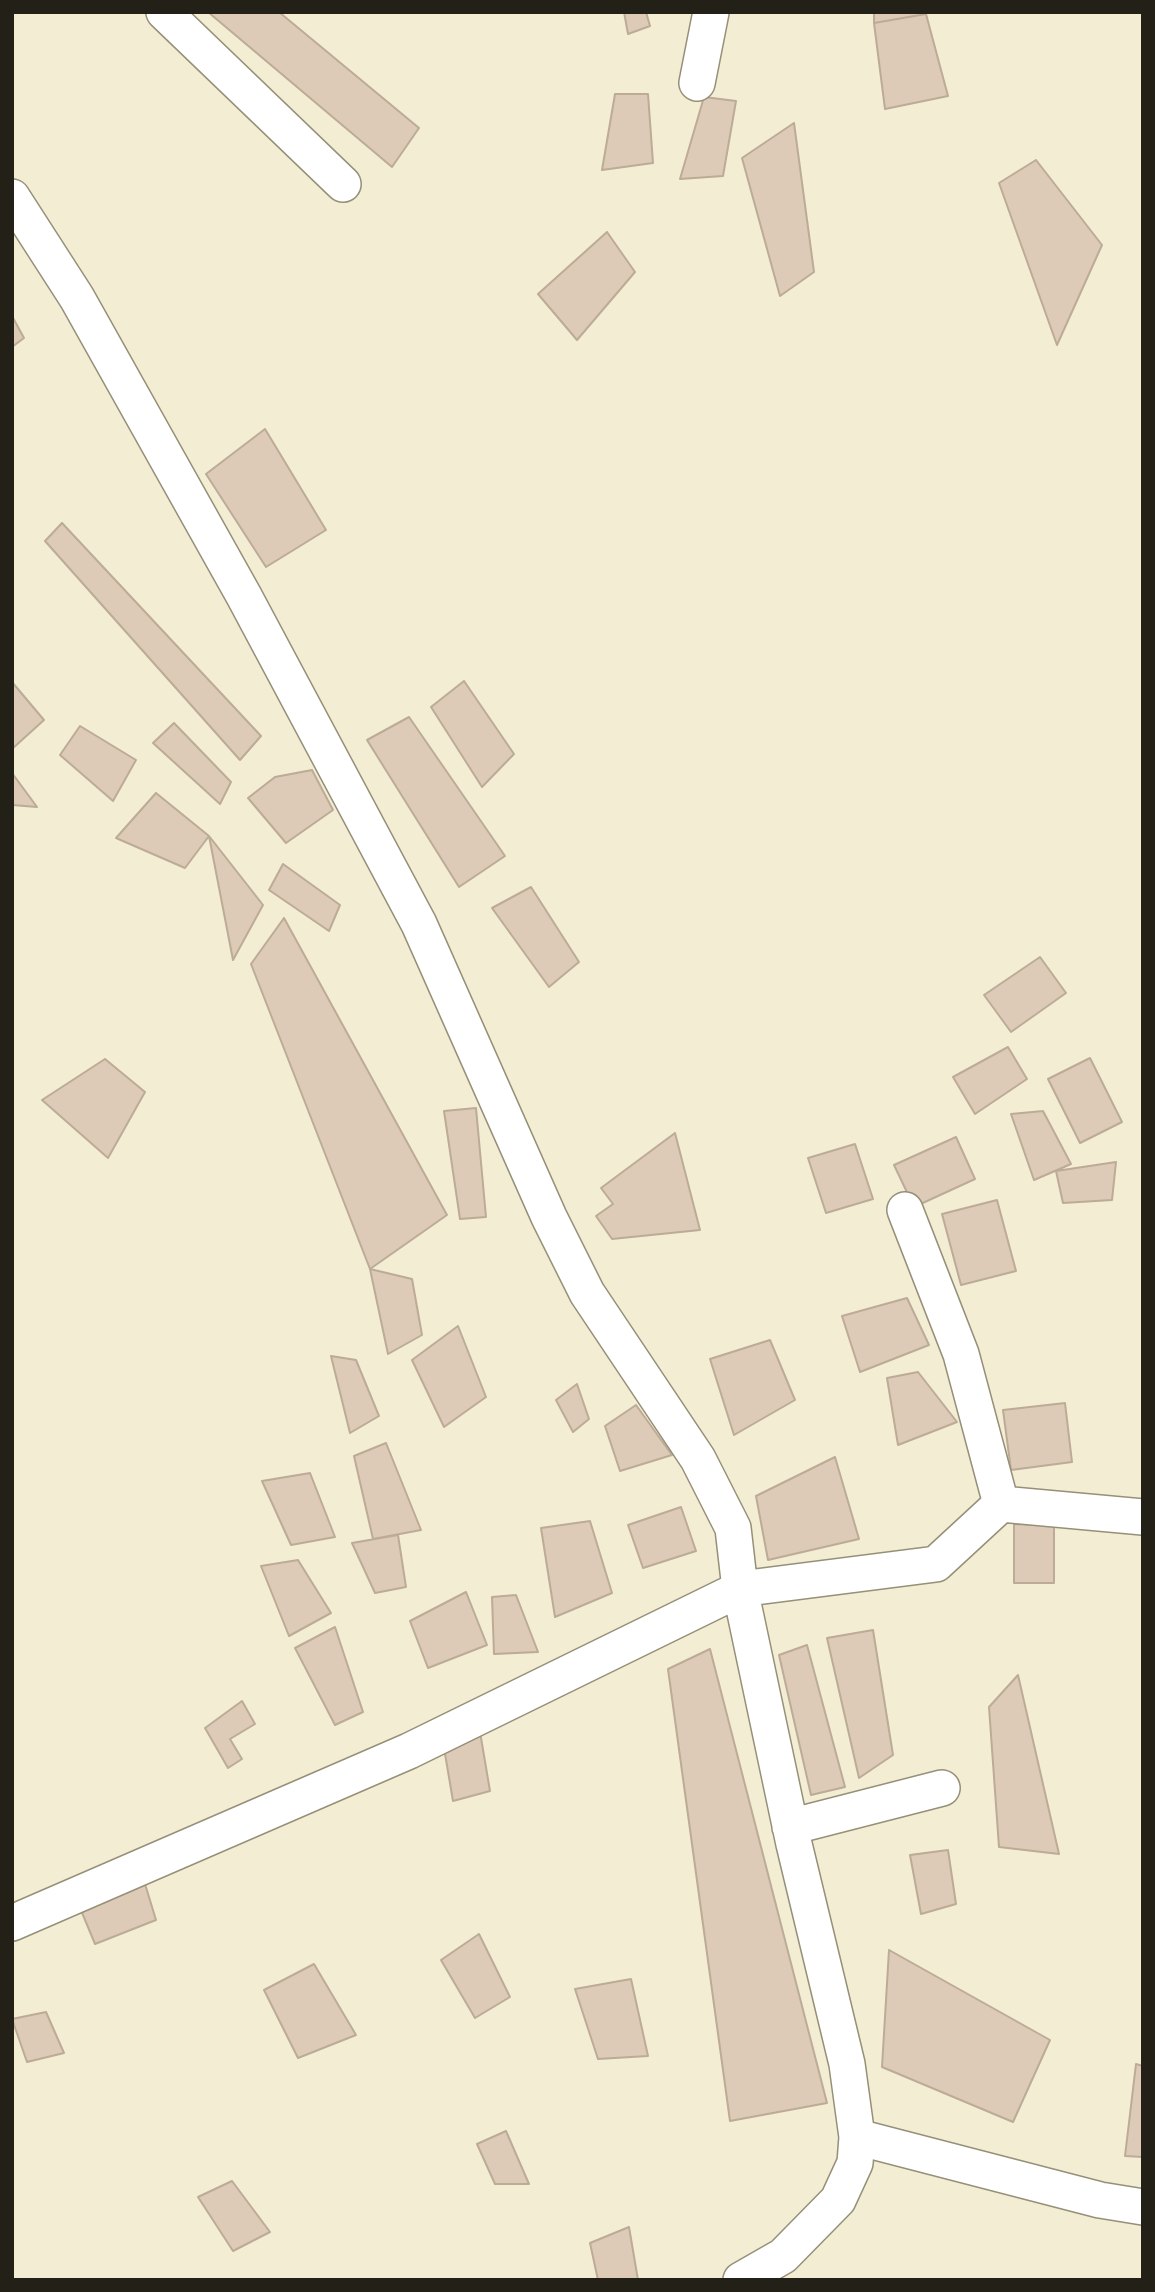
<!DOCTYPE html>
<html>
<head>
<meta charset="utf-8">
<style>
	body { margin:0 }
	#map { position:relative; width:1155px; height:2292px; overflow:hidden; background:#f3edd4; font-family:Lora,serif }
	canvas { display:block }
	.frame { position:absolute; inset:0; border:14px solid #222017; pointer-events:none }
</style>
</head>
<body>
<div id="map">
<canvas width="1155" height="2292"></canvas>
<div class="frame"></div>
</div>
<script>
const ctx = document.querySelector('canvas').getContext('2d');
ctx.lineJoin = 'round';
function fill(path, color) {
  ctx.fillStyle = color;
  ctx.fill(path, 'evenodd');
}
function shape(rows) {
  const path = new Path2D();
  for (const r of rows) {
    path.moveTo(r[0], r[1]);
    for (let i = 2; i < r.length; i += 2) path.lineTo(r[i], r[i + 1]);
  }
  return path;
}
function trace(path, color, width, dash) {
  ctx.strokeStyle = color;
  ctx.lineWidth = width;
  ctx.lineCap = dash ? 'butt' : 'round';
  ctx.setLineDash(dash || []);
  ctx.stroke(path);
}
const building = shape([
	[208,12,279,12,419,128,392,167,208,12],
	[624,12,646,12,650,26,628,34,624,12],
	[874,12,926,12,926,14,874,23,874,12],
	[926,14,948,96,885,109,874,23,926,14],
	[615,94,648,94,653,163,602,170,615,94],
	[704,97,736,101,723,176,680,179,704,97],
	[794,123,814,272,780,296,742,158,794,123],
	[1036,160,1102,245,1057,345,999,183,1036,160],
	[607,232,635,272,577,340,538,294,607,232],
	[12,316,24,338,12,347,12,316],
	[265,429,326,530,266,567,206,474,265,429],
	[62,523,261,736,240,760,45,541,62,523],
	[464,681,514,754,482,787,431,707,464,681],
	[12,682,44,720,12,749,12,682],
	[409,717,505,856,459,887,367,740,409,717],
	[174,723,231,782,220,804,153,743,174,723],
	[80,726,136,760,113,801,60,755,80,726],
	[312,770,333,810,286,843,248,798,275,777,312,770],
	[12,773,37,807,12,805,12,773],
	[156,793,209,836,185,868,116,838,156,793],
	[209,836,263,905,233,960,209,836],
	[283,864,340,905,329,931,269,890,283,864],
	[531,887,579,962,549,987,492,908,531,887],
	[284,918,447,1215,370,1269,251,964,284,918],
	[1040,957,1066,993,1011,1032,984,995,1040,957],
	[1008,1047,1027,1079,975,1114,953,1077,1008,1047],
	[1090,1058,1122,1122,1080,1143,1048,1079,1090,1058],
	[105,1059,145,1092,108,1158,42,1100,105,1059],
	[476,1108,486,1217,460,1219,444,1111,476,1108],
	[1043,1111,1071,1164,1034,1180,1011,1114,1043,1111],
	[675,1133,700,1230,612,1239,596,1216,613,1204,601,1188,675,1133],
	[956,1137,975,1179,914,1207,894,1165,956,1137],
	[855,1144,873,1199,826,1213,808,1158,855,1144],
	[1116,1162,1112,1200,1063,1203,1056,1171,1116,1162],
	[997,1200,1016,1271,961,1285,942,1214,997,1200],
	[370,1269,412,1279,422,1335,388,1354,370,1269],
	[907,1298,929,1345,860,1372,842,1316,907,1298],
	[458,1326,486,1397,444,1427,412,1360,458,1326],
	[770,1340,795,1400,734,1435,710,1359,770,1340],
	[331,1356,356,1360,379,1416,350,1433,331,1356],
	[918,1372,957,1422,898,1445,887,1378,918,1372],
	[577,1384,589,1419,573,1432,556,1400,577,1384],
	[1065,1403,1072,1462,1011,1470,1003,1410,1065,1403],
	[636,1405,672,1455,620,1471,605,1426,636,1405],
	[386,1443,421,1530,373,1539,354,1456,386,1443],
	[835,1457,859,1539,768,1560,756,1496,835,1457],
	[310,1473,335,1537,291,1545,262,1481,310,1473],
	[681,1507,696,1551,643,1568,628,1525,681,1507],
	[590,1521,612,1593,555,1617,541,1528,590,1521],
	[1014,1524,1054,1525,1054,1583,1014,1583,1014,1524],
	[398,1535,406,1587,375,1593,352,1543,398,1535],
	[298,1560,331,1613,289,1636,261,1566,298,1560],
	[466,1592,487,1645,428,1668,410,1621,466,1592],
	[516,1595,538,1652,494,1654,492,1597,516,1595],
	[335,1627,363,1712,335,1725,295,1648,335,1627],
	[873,1630,893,1755,859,1778,827,1638,873,1630],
	[807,1645,845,1787,811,1795,779,1655,807,1645],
	[710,1649,827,2103,730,2121,668,1669,710,1649],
	[1018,1675,1059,1854,999,1847,989,1707,1018,1675],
	[242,1701,255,1724,230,1739,242,1759,228,1768,205,1728,242,1701],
	[479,1726,490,1791,453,1801,443,1742,479,1726],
	[948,1850,956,1904,921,1914,910,1855,948,1850],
	[142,1874,156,1920,95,1944,78,1903,142,1874],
	[479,1934,510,1997,475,2018,441,1960,479,1934],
	[889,1950,1050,2040,1013,2122,882,2067,889,1950],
	[314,1964,356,2035,298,2058,264,1990,314,1964],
	[631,1979,648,2056,598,2059,575,1989,631,1979],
	[46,2012,64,2053,27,2062,12,2019,46,2012],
	[1136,2064,1143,2066,1143,2157,1125,2156,1136,2064],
	[506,2131,529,2184,495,2184,477,2144,506,2131],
	[232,2181,270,2232,233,2251,198,2197,232,2181],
	[629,2227,638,2280,598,2280,590,2243,629,2227]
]);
const minor = shape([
	[164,12,343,184],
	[697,83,711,12],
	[12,197,77,298,244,596,419,924,549,1217,587,1293,698,1459,733,1528,740,1589,794,1844,847,2064,857,2137,855,2163,838,2200,783,2256,741,2280],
	[905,1210,961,1354,1001,1504],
	[790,1827,942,1788],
	[12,1923,409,1751,740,1589,936,1564,1001,1504,1143,1517],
	[857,2137,1100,2200,1143,2207]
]);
fill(building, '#ddcbb7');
trace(building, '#bcab97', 2);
trace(minor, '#969079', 38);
trace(minor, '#fff', 35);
</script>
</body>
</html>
